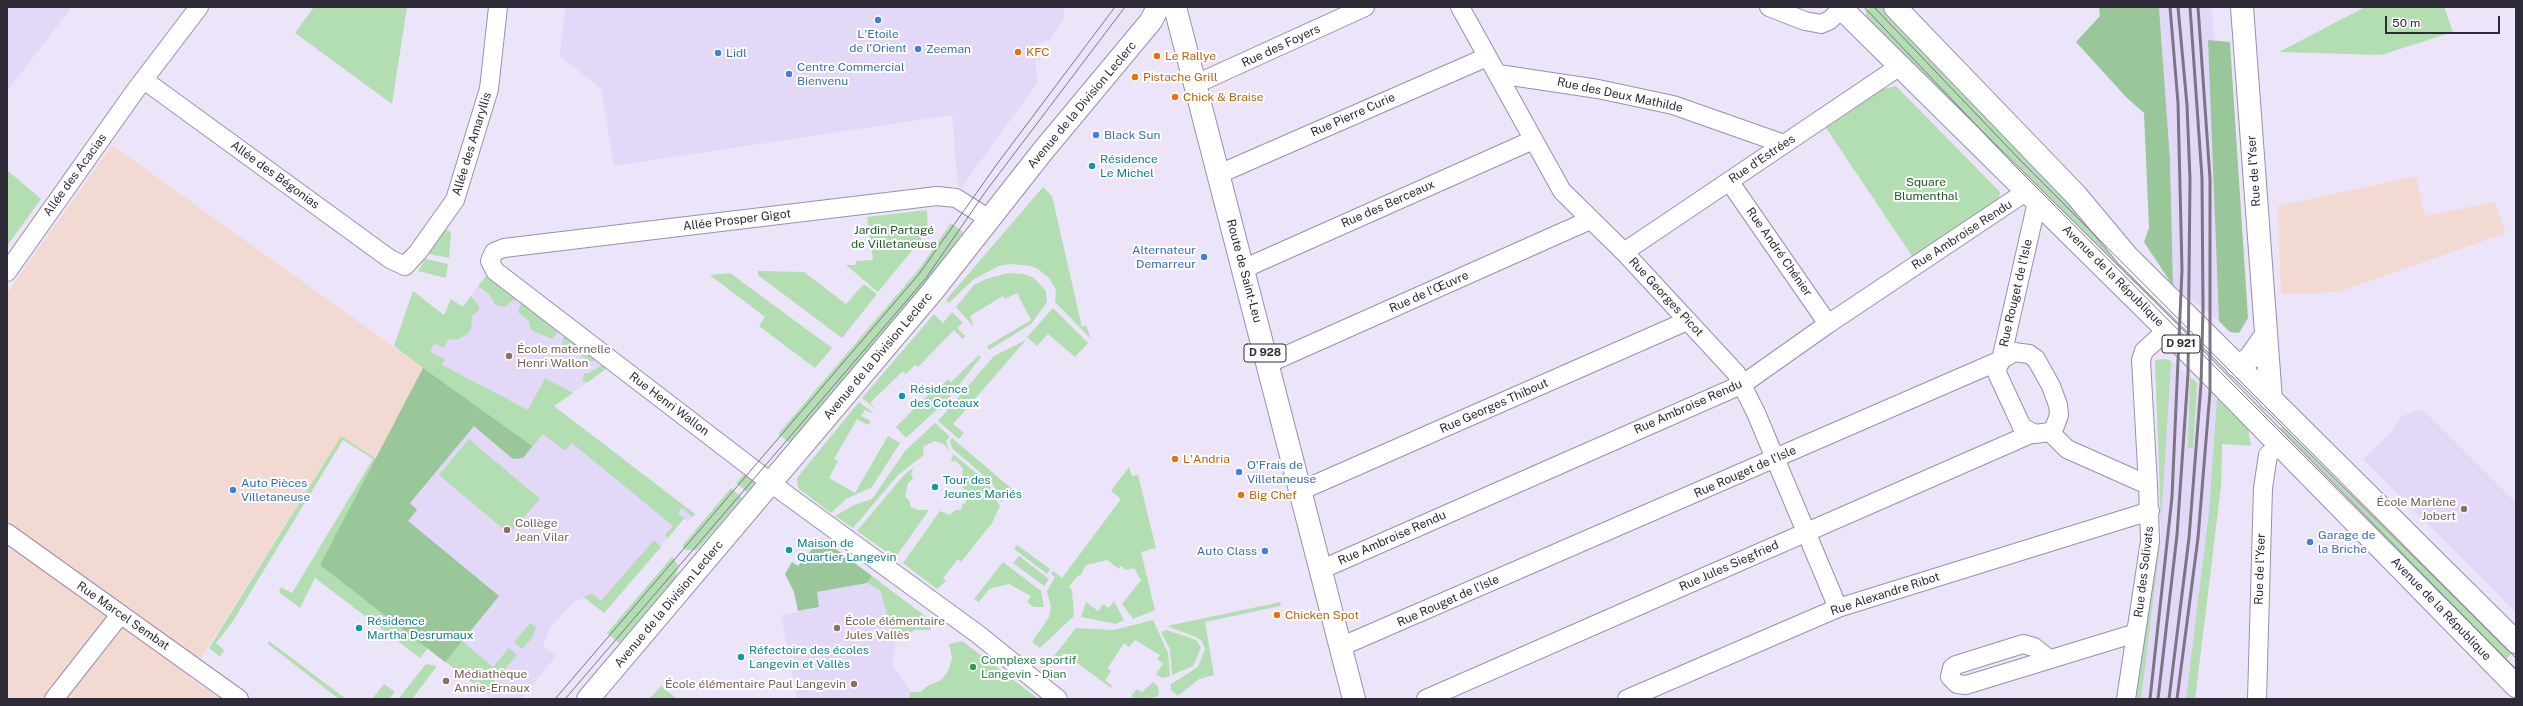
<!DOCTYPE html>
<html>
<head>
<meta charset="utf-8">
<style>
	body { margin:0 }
	#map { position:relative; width:2523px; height:706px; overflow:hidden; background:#ece5fa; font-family:"Public Sans",sans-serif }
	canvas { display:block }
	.frame { position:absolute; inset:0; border:8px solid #2f2a37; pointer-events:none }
	.scale { position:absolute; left:2385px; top:16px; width:115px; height:18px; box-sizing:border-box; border:2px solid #2f2a37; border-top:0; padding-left:5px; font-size:12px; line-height:14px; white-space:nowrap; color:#2f2a37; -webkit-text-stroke:3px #fff; paint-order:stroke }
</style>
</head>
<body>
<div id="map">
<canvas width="2523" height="706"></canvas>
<div class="frame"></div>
<div class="scale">50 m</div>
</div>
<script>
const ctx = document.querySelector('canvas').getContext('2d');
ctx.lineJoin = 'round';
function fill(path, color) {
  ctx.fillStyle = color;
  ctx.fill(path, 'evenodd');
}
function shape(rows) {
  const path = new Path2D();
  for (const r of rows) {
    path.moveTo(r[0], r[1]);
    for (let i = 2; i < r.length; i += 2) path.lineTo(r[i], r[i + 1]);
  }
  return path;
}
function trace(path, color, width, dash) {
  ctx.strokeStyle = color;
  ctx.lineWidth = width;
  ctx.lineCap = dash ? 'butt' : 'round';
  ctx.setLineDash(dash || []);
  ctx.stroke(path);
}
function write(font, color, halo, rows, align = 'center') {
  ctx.font = font + ' "Public Sans",sans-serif';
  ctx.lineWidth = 4;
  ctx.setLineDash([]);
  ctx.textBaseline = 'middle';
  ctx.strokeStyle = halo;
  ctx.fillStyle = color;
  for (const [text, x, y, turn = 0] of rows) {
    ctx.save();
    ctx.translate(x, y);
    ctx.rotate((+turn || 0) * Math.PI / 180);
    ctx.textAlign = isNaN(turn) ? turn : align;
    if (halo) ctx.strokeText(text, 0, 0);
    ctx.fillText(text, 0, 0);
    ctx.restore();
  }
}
const built = shape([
	[7,7,72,7,7,91],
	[565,7,1063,7,1065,18,1049,40,1038,44,1040,60,1035,60,1038,82,961,188,958,187,952,115,614,166,601,89,560,56],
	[2159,7,2211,7,2214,32,2220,183,2219,321,2173,286,2170,160],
	[486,276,607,368,554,406,695,514,688,522,684,519,604,613,584,598,574,602,549,629,543,646,556,656,521,699,493,699,320,565,407,402,434,343],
	[2166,359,2171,361,2223,404,2221,486,2195,699,2137,699,2161,537,2155,360],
	[2422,409,2516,503,2516,613,2363,459,2389,434,2402,416],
	[867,583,880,590,895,641,893,666,910,690,909,699,797,699,781,615,819,608,817,592]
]);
const industrial = shape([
	[112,145,423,368,376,460,341,436,189,677,221,699,7,699,7,293],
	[2416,176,2425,216,2495,202,2506,233,2338,292,2281,294,2278,206]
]);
const green = shape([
	[314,7,407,7,392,104,295,33],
	[1870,7,1885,7,2162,298,2152,308,1866,18,1866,11],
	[2365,7,2444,7,2453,32,2381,55,2279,52],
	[1896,86,2000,192,1998,203,1914,259,1826,128,1883,89],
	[7,170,41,199,7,246],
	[1043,187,1052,196,1082,327,1086,325,1091,339,1055,302,1056,290,1049,278,1038,269,1030,266,1011,264,999,266,974,279,949,303,946,300],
	[927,210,928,231,878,292,846,265,856,265,856,261,873,260,867,217],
	[951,223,963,232,936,271,790,443,778,434,919,269],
	[445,229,451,232,449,258,429,254],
	[425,259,448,264,446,278,418,271],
	[758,271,804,272,846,304,864,284,877,294,842,338,758,275],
	[730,273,832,348,815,368,759,326,765,317,710,275],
	[1009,273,1024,274,1034,278,1046,291,1047,302,1031,324,989,350,987,346,1031,320,1017,293,1005,299,1003,296,970,316,974,327,956,307,974,285,986,279],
	[486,276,515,299,504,307,495,305,490,295,478,286],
	[413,291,444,315,451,299,463,307,471,296,479,306,479,310,472,316,471,329,468,334,456,340,448,339,444,348,434,343,430,352,445,359,442,365,528,410,545,378,573,393,554,406,695,514,692,517,682,508,678,514,684,518,668,538,665,535,673,526,572,443,565,451,543,434,523,458,513,459,474,426,410,503,417,510,408,521,499,596,462,641,493,667,509,648,517,655,485,692,428,648,420,658,315,578,300,608,279,592,281,587,292,593,373,459,343,440,233,621,216,643,224,650,220,657,209,648,341,436,376,459,407,402,423,368,394,346],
	[521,303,558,332,552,339,531,330,529,321,518,312],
	[1053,308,1088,343,1075,357,1048,334,1037,346,1027,337],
	[952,312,963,323,957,328,965,336,963,339,954,330,918,367,915,365,906,374,903,371,870,403,878,411,862,398,934,314,943,323],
	[564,336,595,359,592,362,562,344],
	[1026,340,953,424,964,433,959,439,938,421,994,356],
	[979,355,981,357,949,398,906,438,896,427,937,386,939,388,948,379,951,382],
	[2166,359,2171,361,2161,523,2155,360],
	[602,365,607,368,587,383,582,380,585,373,589,373],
	[2190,377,2197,382,2193,448,2188,448],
	[2217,399,2248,429,2251,446,2222,444,2221,486,2195,699,2186,699,2209,512],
	[859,402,875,414,865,410,861,416,871,421,868,425,857,419,834,459,838,461,829,478,855,493,888,436,900,443,872,487,846,499,831,513,798,488,797,478],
	[935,423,950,437,946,441,950,451,945,445,935,441,924,446,923,451,924,455,899,474,853,528,835,516,854,505,872,499,905,451],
	[2286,423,2516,649,2501,664,2276,433],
	[952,438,1012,489,1001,502,992,483,952,448,950,441],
	[469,439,540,499,509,534,439,475],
	[953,454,990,484,992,495,1000,506,992,523,961,562,958,559,943,578,946,581,937,589,903,563,940,511,950,515,955,510,961,510,962,504,966,503,966,492,962,486,965,481,962,474,963,469,956,461,951,462],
	[914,467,911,474,913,479,908,483,905,497,909,500,911,507,918,510,929,510,895,558,857,531,904,475],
	[1129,467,1132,476,1138,475,1156,548,1141,552,1155,610,1133,619,1122,604,1141,580,1134,568,1126,570,1121,566,1119,569,1107,560,1086,565,1080,576,1078,575,1069,587,1072,590,1074,616,1040,648,1032,642,1049,617,1051,607,1047,591,1055,577,1051,574,1053,571,1062,578,1121,499,1111,491],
	[748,470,756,481,747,492,736,483],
	[731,488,742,498,697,550,686,550,682,546],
	[2161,537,2141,699,2134,699],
	[654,540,661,547,604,613,584,597,592,593,601,601],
	[1017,545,1050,569,1047,574,1014,549],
	[1019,556,1049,579,1044,586,1013,563],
	[672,557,678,565,676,577,619,643,607,633],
	[1003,562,1041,591,1044,607,1034,607,1027,602,1031,596,1009,584,989,589,979,602,974,599],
	[872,576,929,619,931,630,915,630,895,641,880,590,867,583],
	[1114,601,1124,620,1116,624,1081,617,1086,602,1098,611,1103,604,1109,608],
	[1281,602,1280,606,1205,622,1214,675,1199,679,1178,696,1171,690,1171,684,1198,667,1205,649,1202,641,1196,637,1167,626],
	[1153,620,1168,653,1170,676,1162,678,1156,674,1163,664,1157,659,1160,655,1135,640,1129,647,1124,643,1108,668,1111,671,1105,680,1112,686,1111,688,1064,653,1055,664,1050,661,1076,628,1114,630],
	[530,623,536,627,532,638,522,649,514,642],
	[1166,630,1191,638,1197,641,1201,648,1193,666,1172,675,1170,649,1161,632],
	[269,641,346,699,339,699,268,644],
	[962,641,1032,694,1038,699,909,699,910,692,921,692,926,687,941,680,948,671,952,658,949,644],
	[426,664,437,666,412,699,398,699],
	[1153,682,1158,686,1159,694,1156,697,1136,699,1131,696,1137,689,1142,692],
	[384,684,395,692,389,699,372,699],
	[661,686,677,699,649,699]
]);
const forest = shape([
	[2099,7,2159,7,2170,160,2173,286,2144,242,2149,228,2144,113,2126,97,2076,42,2100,16],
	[2208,40,2230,42,2248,318,2239,333,2230,332,2219,321],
	[423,368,532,446,523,458,513,459,474,426,410,503,417,510,408,521,499,596,445,662,320,565],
	[821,538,872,576,867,583,817,592,819,607,798,611,794,592,785,574,792,562,798,566]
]);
const street = shape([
	[1460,7,1562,191,1624,252,1736,373,1756,413,1838,608],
	[1769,7,1805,21,1821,24,1830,20,1843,7],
	[1498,74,1598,89,1673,105,1784,144],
	[144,80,390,259,405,266,418,252,455,200,489,89,498,7],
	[1196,84,1365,7],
	[1219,174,1487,57],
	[1729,181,1828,324],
	[989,219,956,198,937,196,504,248,494,252,490,261,495,271,787,495,979,635,1058,699],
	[1624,252,1900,66],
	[1243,269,1533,140],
	[7,272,135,91,199,7],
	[1267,364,1590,220],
	[2050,432,2067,449,2148,485,2150,541,2126,699],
	[2148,485,2141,360,2144,351,2167,330],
	[1300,491,1687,321],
	[7,533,239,699],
	[1320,570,1743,384,1828,324,2027,191],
	[1340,647,2001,360,2014,352,2029,354,2036,359,2051,386,2058,405,2059,415,2055,426,2050,432,2035,434,2022,427,1997,373,1998,367,2001,360,2037,202],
	[2049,659,2034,647,2023,644,1956,665,1952,668,1950,677,1957,684,1966,685,2136,633],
	[54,699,120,615],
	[1426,699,2033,433],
	[1627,699,1838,608,2150,511],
	[2257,699,2263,488,2268,455,2280,444]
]);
const secondary = shape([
	[2242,7,2271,400],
	[2237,366,2249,359,2266,335],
	[588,699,932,292,1042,152,1151,21,1158,7]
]);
const primary = shape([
	[1175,7,1354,699],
	[1840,7,2167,330,2516,686],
	[1895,7,2076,195,2127,256,2516,642]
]);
const tram = shape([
	[1864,7,2016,167,2516,669],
	[1874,7,2021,161,2516,658],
	[555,699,919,274,997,164,1115,7],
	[565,699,926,278,986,191,1125,7]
]);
const rail = shape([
	[2150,699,2172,497,2182,270,2178,103,2170,7],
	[2158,699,2177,535,2188,374,2190,179,2187,105,2178,7],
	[2169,699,2189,538,2201,385,2203,309,2202,178,2190,7],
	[2177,699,2198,538,2210,392,2210,179,2198,7]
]);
const markers = [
	[878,20,4,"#3f7fe0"],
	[918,49,4,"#3f7fe0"],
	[1018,52,4,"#e8710a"],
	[718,53,4,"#3f7fe0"],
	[1157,56,4,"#e8710a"],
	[789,74,4,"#3f7fe0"],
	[1135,77,4,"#e8710a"],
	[1175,97,4,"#e8710a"],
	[1096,135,4,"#3f7fe0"],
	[1092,166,4,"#0f9aa8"],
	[1204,257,4,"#3f7fe0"],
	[509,356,4,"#8d6e63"],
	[902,396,4,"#0f9aa8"],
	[1175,459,4,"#e8710a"],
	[1239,472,4,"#3f7fe0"],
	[935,487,4,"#0f9aa8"],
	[233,490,4,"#3f7fe0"],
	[1241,495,4,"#e8710a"],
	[2464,509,4,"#8d6e63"],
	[507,530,4,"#8d6e63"],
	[2310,542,4,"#3f7fe0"],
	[789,550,4,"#0f9aa8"],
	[1265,551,4,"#3f7fe0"],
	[1277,615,4,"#e8710a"],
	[359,628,4,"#0f9aa8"],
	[837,628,4,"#8d6e63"],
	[741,657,4,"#0f9aa8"],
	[973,667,4,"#2e9e5b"],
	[446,681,4,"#8d6e63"],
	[854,684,4,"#8d6e63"]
];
const shields = [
	[2181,344,38],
	[1265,353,42]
];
const shieldNames = [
	["D 921",2181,344],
	["D 928",1265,353]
];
const shopNames = [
	["L'Etoile",878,34,"center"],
	["de l'Orient",878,48,"center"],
	["Zeeman",926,49],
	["Lidl",726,53],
	["Centre Commercial",797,67],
	["Bienvenu",797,81],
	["Black Sun",1104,135],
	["Alternateur",1196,250,"right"],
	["Demarreur",1196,264,"right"],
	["O'Frais de",1247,465],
	["Villetaneuse",1247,479],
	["Auto Pièces",241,483],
	["Villetaneuse",241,497],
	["Garage de",2318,535],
	["la Briche",2318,549],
	["Auto Class",1257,551,"right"]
];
const streetNames = [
	["Rue des Foyers",1281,46,-25],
	["Rue des Deux Mathilde",1620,95,12],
	["Avenue de la Division Leclerc",1082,105,-50],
	["Rue Pierre Curie",1353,115,-24],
	["Allée des Amaryllis",472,144,-73],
	["Rue d'Estrées",1762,159,-34],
	["Rue de l'Yser",2254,171,-94],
	["Allée des Acacias",75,175,-54],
	["Allée des Bégonias",275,175,36],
	["Rue des Berceaux",1388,204,-24],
	["Allée Prosper Gigot",737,220,-7],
	["Rue Ambroise Rendu",1962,235,-33],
	["Rue André Chénier",1779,252,55],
	["Route de Saint-Leu",1244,271,75],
	["Avenue de la République",2113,276,45],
	["Rue de l'Œuvre",1429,292,-24],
	["Rue Rouget de l'Isle",2016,293,-77],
	["Rue Georges Picot",1666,297,47],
	["Avenue de la Division Leclerc",878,356,-50],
	["Rue Henri Wallon",669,404,37],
	["Rue Georges Thibout",1494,406,-24],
	["Rue Ambroise Rendu",1688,407,-24],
	["Rue Rouget de l'Isle",1745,472,-24],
	["Rue Ambroise Rendu",1392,538,-24],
	["Rue Jules Siegfried",1729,566,-24],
	["Rue de l'Yser",2260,569,-88],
	["Rue des Solivats",2144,572,-83],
	["Rue Alexandre Ribot",1885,594,-18],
	["Rue Rouget de l'Isle",1448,601,-24],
	["Avenue de la Division Leclerc",669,604,-50],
	["Avenue de la République",2441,609,46],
	["Rue Marcel Sembat",123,616,35]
];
const foodNames = [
	["KFC",1026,52],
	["Le Rallye",1165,56],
	["Pistache Grill",1143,77],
	["Chick & Braise",1183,97],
	["L'Andria",1183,459],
	["Big Chef",1249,495],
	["Chicken Spot",1285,615]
];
const cultureNames = [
	["Résidence",1100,159],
	["Le Michel",1100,173],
	["Résidence",910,389],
	["des Coteaux",910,403],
	["Tour des",943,480],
	["Jeunes Mariés",943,494],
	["Maison de",797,543],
	["Quartier Langevin",797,557],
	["Résidence",367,621],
	["Martha Desrumaux",367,635],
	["Réfectoire des écoles",749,650],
	["Langevin et Vallès",749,664]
];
const parkNames = [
	["Square",1926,182],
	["Blumenthal",1926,196],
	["Jardin Partagé",894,230],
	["de Villetaneuse",894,244]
];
const educationNames = [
	["École maternelle",517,349],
	["Henri Wallon",517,363],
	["École Marlène",2456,502,"right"],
	["Jobert",2456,516,"right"],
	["Collège",515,523],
	["Jean Vilar",515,537],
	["École élémentaire",845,621],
	["Jules Vallès",845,635],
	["Médiathèque",454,674],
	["Annie-Ernaux",454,688],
	["École élémentaire Paul Langevin",846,684,"right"]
];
const leisureNames = [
	["Complexe sportif",981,660],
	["Langevin - Dian",981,674]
];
fill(built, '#e4d8f9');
fill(industrial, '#f2d9d2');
fill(green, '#b2deb2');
fill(forest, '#9ac79a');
trace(street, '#9a8eaf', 20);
trace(secondary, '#9a8eaf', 24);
trace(primary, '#9a8eaf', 24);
trace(street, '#fff', 18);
trace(secondary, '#fff', 22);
trace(primary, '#fff', 22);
trace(tram, '#7b7586', 1);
trace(rail, '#7b7586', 3);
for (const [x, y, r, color] of markers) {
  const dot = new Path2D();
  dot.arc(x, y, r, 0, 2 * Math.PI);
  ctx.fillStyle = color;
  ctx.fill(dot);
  trace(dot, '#fff', 1.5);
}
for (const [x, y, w] of shields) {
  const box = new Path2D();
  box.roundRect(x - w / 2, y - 9, w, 18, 3);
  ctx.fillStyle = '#fff';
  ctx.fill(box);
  trace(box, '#2f2a37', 1);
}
write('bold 11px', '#2f2a37', null, shieldNames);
write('12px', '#366cbe', '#fff', shopNames, 'left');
write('12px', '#2f2a37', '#fff', streetNames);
write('12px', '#c56008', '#fff', foodNames, 'left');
write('12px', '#0d838f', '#fff', cultureNames, 'left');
write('12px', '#1b5a22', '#fff', parkNames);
write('12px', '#785e54', '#fff', educationNames, 'left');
write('12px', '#27864d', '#fff', leisureNames, 'left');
</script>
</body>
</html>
